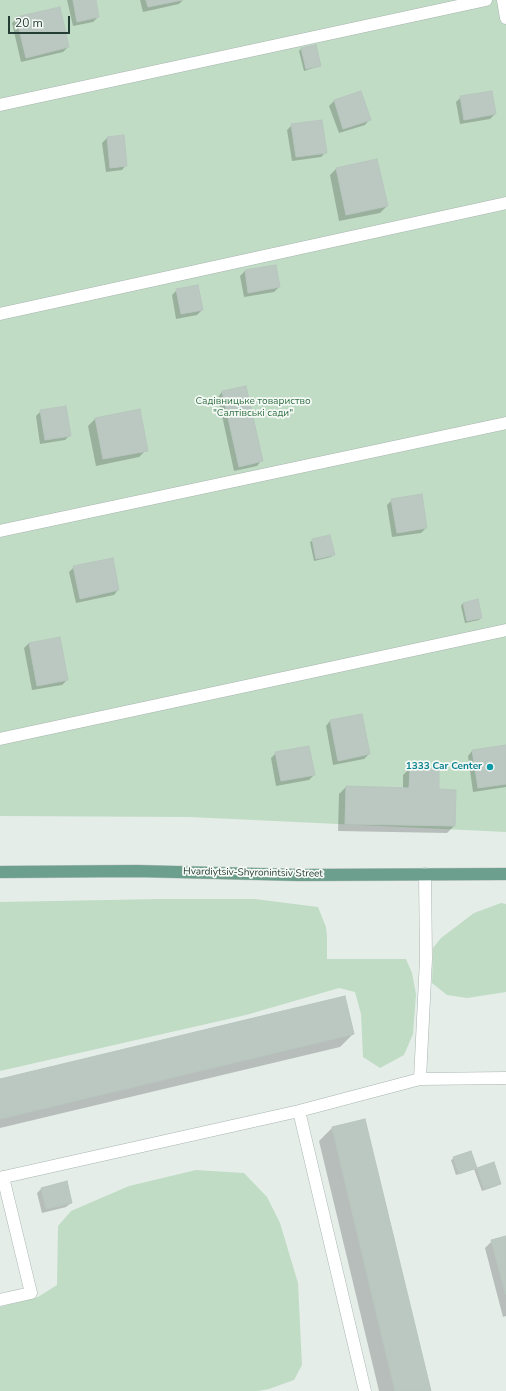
<!DOCTYPE html>
<html>
<head>
<meta charset="utf-8">
<style>
	body { margin:0 }
	#map { position:relative; width:506px; height:1391px; overflow:hidden; background:#e5ede9; font-family:"Nunito Sans",sans-serif }
	canvas { display:block }
	.scale { position:absolute; left:8px; top:16px; width:62px; height:18px; box-sizing:border-box; border:2px solid #253e35; border-top:0; padding-left:5px; font-size:12px; line-height:14px; white-space:nowrap; color:#253e35; -webkit-text-stroke:3px #f6faf7; paint-order:stroke }
</style>
</head>
<body>
<div id="map">
<canvas width="506" height="1391"></canvas>
<div class="scale">20 m</div>
</div>
<script>
const ctx = document.querySelector('canvas').getContext('2d');
ctx.lineJoin = 'round';
function fill(path, color) {
  ctx.fillStyle = color;
  ctx.fill(path, 'evenodd');
}
function shape(rows) {
  const path = new Path2D();
  for (const r of rows) {
    path.moveTo(r[0], r[1]);
    for (let i = 2; i < r.length; i += 2) path.lineTo(r[i], r[i + 1]);
  }
  return path;
}
function trace(path, color, width, dash) {
  ctx.strokeStyle = color;
  ctx.lineWidth = width;
  ctx.lineCap = dash ? 'butt' : 'round';
  ctx.setLineDash(dash || []);
  ctx.stroke(path);
}
function write(font, color, halo, rows, align = 'center') {
  ctx.font = font + ' "Nunito Sans",sans-serif';
  ctx.lineWidth = 3.5;
  ctx.setLineDash([]);
  ctx.textBaseline = 'middle';
  ctx.strokeStyle = halo;
  ctx.fillStyle = color;
  for (const [text, x, y, turn = 0] of rows) {
    ctx.save();
    ctx.translate(x, y);
    ctx.rotate((+turn || 0) * Math.PI / 180);
    ctx.textAlign = isNaN(turn) ? turn : align;
    if (halo) ctx.strokeText(text, 0, 0);
    ctx.fillText(text, 0, 0);
    ctx.restore();
  }
}
const green = shape([
	[0,0,506,0,506,832,190,817,0,816],
	[160,899,255,899,318,907,326,927,327,936,327,959,406,959,412,973,416,994,413,1034,404,1055,380,1068,363,1057,361,1014,355,992,339,988,246,1015,0,1071,0,902],
	[501,903,506,904,506,992,467,998,447,995,432,983,433,948,441,938,474,913],
	[196,1170,244,1173,267,1197,280,1223,298,1283,302,1365,294,1380,269,1389,258,1391,0,1391,0,1307,38,1297,57,1285,58,1226,71,1211,129,1186]
]);
const shadow = shape([
	[67,0,95,0,98,17,93,22,73,26],
	[140,0,183,0,179,4,143,12],
	[17,18,68,47,63,52,21,62,12,23],
	[301,49,320,65,317,67,304,71,299,51],
	[461,97,495,114,490,119,460,124,456,102],
	[334,101,369,120,365,125,339,133,329,106],
	[292,125,326,152,321,157,292,161,287,130],
	[123,136,126,165,122,170,106,172,102,143,107,138],
	[337,168,387,206,380,213,339,221,330,175],
	[275,266,279,287,274,292,244,297,240,276,245,271],
	[177,290,202,310,197,315,176,319,172,295],
	[222,392,261,461,257,466,234,471,218,397],
	[41,411,70,435,65,440,40,444,36,416],
	[95,419,146,450,139,457,96,466,88,426],
	[392,500,426,528,421,533,392,537,387,505],
	[313,540,334,555,331,557,314,561,310,542],
	[112,559,118,590,114,595,76,603,69,572,74,567],
	[463,603,481,618,479,620,465,623,461,606],
	[29,643,67,680,62,685,32,690,24,648],
	[330,721,369,754,364,759,333,765,326,726],
	[506,746,506,787,473,792,468,756,472,751],
	[276,753,314,775,309,780,276,786,271,758],
	[410,768,438,790,454,826,447,833,338,831,339,794,346,787,403,788,403,775],
	[353,1034,340,1047,0,1128,0,1080],
	[332,1128,430,1391,379,1391,319,1141],
	[470,1153,476,1169,493,1163,500,1183,497,1186,482,1191,474,1169,456,1175,451,1160,454,1158],
	[42,1188,71,1203,66,1207,42,1213,37,1193],
	[506,1237,506,1316,503,1317,485,1248,492,1241]
]);
const building = shape([
	[73,0,96,0,99,17,77,22,73,0],
	[146,0,182,0,148,7,146,0],
	[60,7,69,47,26,58,16,17,60,7],
	[316,45,321,66,306,69,301,48,316,45],
	[361,91,371,120,343,129,334,100,361,91],
	[492,91,496,114,464,120,460,96,492,91],
	[322,120,327,153,296,157,291,124,322,120],
	[124,135,127,166,110,168,107,137,124,135],
	[377,159,388,206,346,215,336,168,377,159],
	[276,265,280,287,248,293,245,270,276,265],
	[198,285,203,310,181,314,176,289,198,285],
	[246,386,263,461,239,467,222,391,246,386],
	[66,406,71,436,45,440,40,410,66,406],
	[140,409,148,451,103,459,95,418,140,409],
	[422,494,427,528,397,533,391,499,422,494],
	[330,535,335,555,316,559,312,539,330,535],
	[113,558,119,590,80,599,73,566,113,558],
	[478,599,482,618,467,621,463,603,478,599],
	[60,637,68,680,37,686,29,643,60,637],
	[362,714,370,754,338,761,330,720,362,714],
	[506,745,506,784,478,788,472,750,506,745],
	[309,746,315,775,281,781,275,752,309,746],
	[410,767,439,768,439,789,456,790,455,826,345,824,346,786,409,788,410,767],
	[345,996,354,1034,0,1119,0,1079,345,996],
	[365,1119,431,1391,395,1391,359,1241,332,1127,365,1119],
	[471,1151,477,1168,459,1174,453,1157,471,1151],
	[494,1162,501,1184,484,1189,477,1168,494,1162],
	[67,1181,72,1203,46,1209,41,1188,67,1181],
	[506,1236,506,1295,491,1240,506,1236]
]);
const minor = shape([
	[503,0,506,18],
	[0,105,486,0],
	[0,314,506,203],
	[0,531,506,423],
	[0,739,506,630],
	[420,1079,426,959,425,874],
	[299,1111,365,1391],
	[0,1178,299,1111,420,1079,506,1078],
	[0,1300,31,1293,3,1177]
]);
const major = shape([
	[0,872,136,871,299,875,506,874]
]);
const markers = [
	[490,767,4,"#0f9aa8"]
];
const parkNames = [
	["Садівницьке товариство",253,402],
	["\"Салтівські сади\"",253,414]
];
const cultureNames = [
	["1333 Car Center",482,767]
];
const streetNames = [
	["Hvardiytsiv-Shyronintsiv Street",253,873,1]
];
fill(green, '#c0dcc5');
fill(shadow, '#0003');
fill(building, '#bbc8c2');
trace(building, '#b8c6bf', 1);
trace(minor, '#a8b5af', 13);
trace(major, '#c2c9c6', 13);
trace(minor, '#fff', 12);
trace(major, '#6d9f8e', 12);
for (const [x, y, r, color] of markers) {
  const dot = new Path2D();
  dot.arc(x, y, r, 0, 2 * Math.PI);
  ctx.fillStyle = color;
  ctx.fill(dot);
  trace(dot, '#f6faf7', 1.5);
}
write('10px', '#337245', '#f6faf7', parkNames);
write('bold 10px', '#0d838f', '#f6faf7', cultureNames, 'right');
write('10px', '#253e35', '#f6faf7', streetNames);
</script>
</body>
</html>
